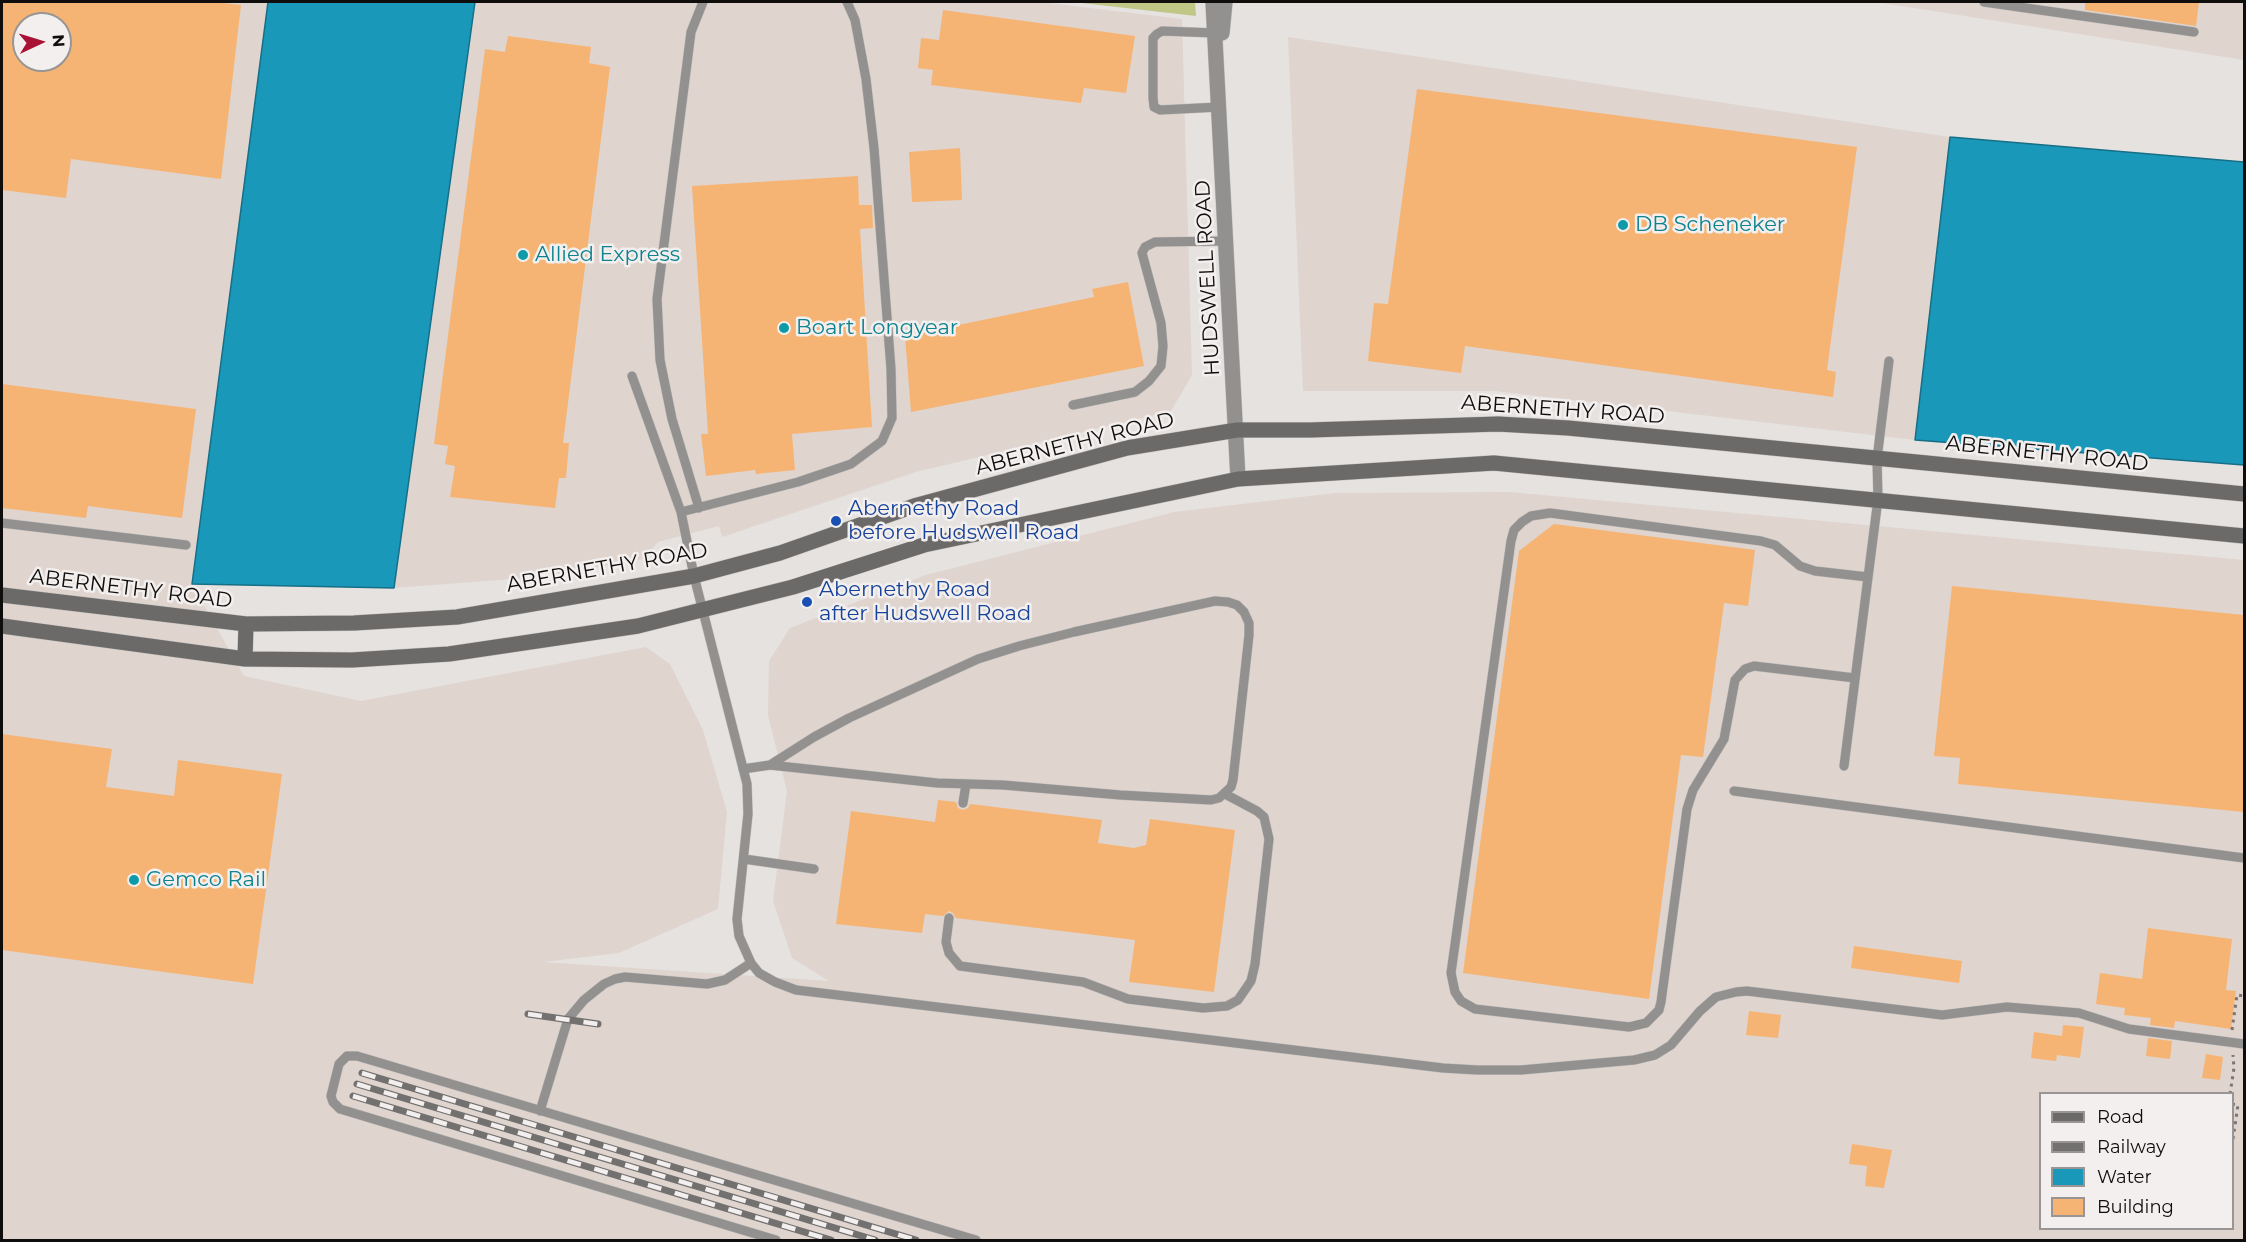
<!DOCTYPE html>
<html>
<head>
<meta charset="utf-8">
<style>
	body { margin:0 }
	#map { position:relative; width:2246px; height:1242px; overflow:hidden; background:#e6e2e0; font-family:Montserrat,sans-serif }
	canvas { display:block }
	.frame { position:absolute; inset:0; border:3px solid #0f0e0d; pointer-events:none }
	.legend { position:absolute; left:2039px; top:1092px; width:195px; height:138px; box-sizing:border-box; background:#f3efee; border:2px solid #989594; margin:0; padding:8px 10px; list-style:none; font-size:18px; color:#0f0e0d }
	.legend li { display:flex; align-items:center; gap:12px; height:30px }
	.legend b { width:30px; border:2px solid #989594 }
	.north { position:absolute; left:12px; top:12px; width:60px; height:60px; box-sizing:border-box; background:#f3efee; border:2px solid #989594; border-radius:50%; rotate:86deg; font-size:16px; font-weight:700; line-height:24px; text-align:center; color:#0f0e0d }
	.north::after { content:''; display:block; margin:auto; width:21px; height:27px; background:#a91234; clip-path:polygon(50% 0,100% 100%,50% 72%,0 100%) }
</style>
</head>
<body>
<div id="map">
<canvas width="2246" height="1242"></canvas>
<div class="frame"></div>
<ul class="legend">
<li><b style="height:8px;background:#6b6a68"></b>Road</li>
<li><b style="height:8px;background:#737170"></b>Railway</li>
<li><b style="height:16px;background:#1998ba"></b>Water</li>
<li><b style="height:16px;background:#f6b474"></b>Building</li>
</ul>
<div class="north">N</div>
</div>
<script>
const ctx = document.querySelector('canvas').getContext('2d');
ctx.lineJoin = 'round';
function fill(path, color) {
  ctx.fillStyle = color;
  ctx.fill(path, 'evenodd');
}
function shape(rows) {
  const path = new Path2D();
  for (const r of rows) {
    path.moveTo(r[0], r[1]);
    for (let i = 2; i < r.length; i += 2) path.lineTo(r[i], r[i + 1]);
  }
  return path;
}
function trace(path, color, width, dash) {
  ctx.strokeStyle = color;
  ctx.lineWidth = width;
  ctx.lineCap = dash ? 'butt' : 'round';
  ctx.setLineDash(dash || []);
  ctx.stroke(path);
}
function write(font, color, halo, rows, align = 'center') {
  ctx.font = font + ' Montserrat,sans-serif';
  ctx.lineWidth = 5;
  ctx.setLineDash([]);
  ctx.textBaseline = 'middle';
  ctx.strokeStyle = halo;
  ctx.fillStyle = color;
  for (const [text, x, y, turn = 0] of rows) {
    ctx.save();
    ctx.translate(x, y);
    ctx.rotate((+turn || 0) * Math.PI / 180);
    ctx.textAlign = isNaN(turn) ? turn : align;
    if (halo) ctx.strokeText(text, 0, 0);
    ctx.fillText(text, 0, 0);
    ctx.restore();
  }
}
const built = shape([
	[2,2,268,2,192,584,244,676,361,701,646,647,670,664,703,730,727,812,718,909,619,953,543,962,829,981,792,958,773,901,787,791,768,715,769,661,790,628,926,575,1174,512,1335,493,1510,492,2244,560,2244,1240,2,1240],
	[24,24,60,24,60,60,24,60],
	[2040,1094,2232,1094,2232,1228,2040,1228],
	[475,2,1040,2,1182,19,1192,375,1171,411,916,472,722,537,719,526,658,542,643,559,550,576,394,588],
	[1876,2,2244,2,2244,60],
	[1288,37,1950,137,1915,440,1495,391,1303,391]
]);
const green = shape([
	[1073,2,1195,2,1196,16]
]);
const water = shape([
	[268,2,475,2,394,588,192,584,268,2],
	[1950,137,2244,162,2244,465,1915,440,1950,137]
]);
const building = shape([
	[2,2,214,2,241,5,221,179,71,159,66,198,2,190],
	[24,24,60,24,60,60,24,60],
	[2085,2,2199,2,2196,26,2085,10],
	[943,10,1135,36,1126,93,1084,88,1081,103,931,85,933,70,918,68,921,38,939,40],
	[508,36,591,47,589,63,610,67,563,443,569,443,566,478,559,478,555,508,450,497,455,466,445,464,448,446,434,444,485,49,505,52],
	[1417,89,1857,147,1827,370,1836,372,1833,397,1465,346,1461,373,1368,361,1374,303,1388,304],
	[960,148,962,200,912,202,909,152],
	[858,176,859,205,872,205,873,228,860,229,872,427,792,434,795,470,756,474,755,470,706,476,701,434,708,434,692,186],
	[1128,282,1144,366,911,412,905,336,1094,297,1092,289],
	[2,384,196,409,182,518,88,506,86,518,2,508],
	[1554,524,1755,550,1748,606,1724,603,1703,757,1681,755,1649,999,1463,973,1519,551],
	[1952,586,2244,615,2244,812,1958,784,1960,758,1934,756],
	[2,734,112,749,106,787,174,796,178,760,282,774,253,984,2,950],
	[938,800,956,802,958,808,963,810,968,808,970,804,1102,820,1098,843,1134,848,1146,845,1150,819,1235,830,1214,992,1129,982,1135,940,956,918,953,913,949,911,943,916,925,914,922,933,836,924,851,811,935,822],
	[2148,928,2232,939,2226,990,2236,991,2231,1029,2175,1021,2174,1028,2150,1025,2151,1018,2124,1015,2125,1008,2096,1004,2100,973,2142,979],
	[1854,946,1962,961,1959,983,1851,968],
	[1749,1011,1781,1015,1778,1038,1746,1035],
	[2063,1025,2084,1027,2080,1058,2057,1055,2056,1061,2031,1058,2034,1032,2062,1036],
	[2148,1038,2172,1041,2170,1059,2146,1056],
	[2206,1054,2223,1057,2220,1080,2202,1078],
	[1852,1144,1892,1150,1884,1188,1865,1186,1867,1166,1849,1164]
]);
const path = shape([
	[2232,1030,2237,995,2244,996],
	[2230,1094,2234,1068,2233,1055],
	[2232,1104,2238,1105,2232,1146],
	[2232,1222,2234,1229]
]);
const service = shape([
	[1984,2,2194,32],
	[1215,33,1162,31,1157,34,1153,38,1153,98,1154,107,1160,110,1219,107],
	[632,376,681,512,694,576,747,784,748,814,737,919,739,936,751,963,759,973,775,982,796,990,1443,1068,1477,1070,1521,1070,1634,1060,1655,1055,1671,1045,1700,1011,1716,997,1736,992,1747,991,1942,1015,2007,1007,2079,1013,2129,1029,2244,1044],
	[1073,405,1135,392,1149,381,1161,366,1163,346,1161,323,1142,253,1145,247,1155,242,1227,241],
	[699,508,672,419,660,360,657,299,691,32,703,2],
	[681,512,798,482,851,464,882,441,892,418,891,369,874,148,866,79,855,20,847,2],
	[2,523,186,545],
	[1855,678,1754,666,1745,669,1735,680,1724,739,1693,790,1687,809,1661,1002,1659,1010,1646,1023,1629,1027,1475,1009,1461,1001,1455,992,1451,973,1511,541,1514,530,1522,522,1531,516,1550,513,1761,541,1775,545,1800,566,1815,571,1868,577],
	[1844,766,1878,499,1877,459,1889,361],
	[743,769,770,765,937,783,1003,785,1120,795,1211,800,1219,798,1231,787,1233,780,1249,635,1249,623,1244,612,1237,605,1228,602,1215,601,1074,632,1019,646,978,659,849,718,814,737,770,765],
	[1734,791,2244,858],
	[963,803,966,784],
	[744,859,814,869],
	[949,918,946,942,949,953,960,966,1083,982,1128,999,1203,1008,1227,1006,1238,1000,1251,981,1255,964,1269,839,1264,817,1257,811,1225,794],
	[540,1111,568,1019,584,1000,604,984,615,979,625,977,707,984,725,980,751,963],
	[776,1240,340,1109,333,1102,331,1096,339,1064,347,1056,357,1056,976,1240]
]);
const minor = shape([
	[1213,2,1238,479],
	[1222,33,1225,2]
]);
const secondary = shape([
	[2,595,246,624,354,623,457,617,694,576,780,553,914,506,1127,448,1237,430,1310,430,1498,424,1568,428,2244,494],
	[2,626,245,659,352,660,449,654,638,626,793,587,924,545,1238,479,1494,463,2244,536],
	[245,659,246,624]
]);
const rail = shape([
	[528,1014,598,1024],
	[362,1073,916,1240],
	[357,1084,875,1240],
	[353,1096,831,1240]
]);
const markers = [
	[1623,225,6,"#0f9aa8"],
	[523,255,6,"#0f9aa8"],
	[784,328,6,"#0f9aa8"],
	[836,521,6,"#1a4fb4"],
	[807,602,6,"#1a4fb4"],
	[134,880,6,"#0f9aa8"]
];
const cultureNames = [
	["DB Scheneker",1635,225],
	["Allied Express",535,255],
	["Boart Longyear",796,328],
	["Gemco Rail",146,880]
];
const streetNames = [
	["HUDSWELL ROAD",1208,278,-93],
	["ABERNETHY ROAD",1563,410,4],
	["ABERNETHY ROAD",1075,444,-14],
	["ABERNETHY ROAD",2047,454,6],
	["ABERNETHY ROAD",607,568,-10],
	["ABERNETHY ROAD",131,589,7]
];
const transitNames = [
	["Abernethy Road",848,509],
	["before Hudswell Road",848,533],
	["Abernethy Road",819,590],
	["after Hudswell Road",819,614]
];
fill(built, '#dfd4ce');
fill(green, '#c0c686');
fill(water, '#1998ba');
trace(water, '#166f86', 1.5);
fill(building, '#f6b474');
trace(service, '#c4c0be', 10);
trace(minor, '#c4c0be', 16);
trace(secondary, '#c4c0be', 16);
trace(path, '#787574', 3, [3, 4.5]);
trace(service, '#929190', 9);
trace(minor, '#929190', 15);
trace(secondary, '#6b6a68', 15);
trace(rail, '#737170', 7);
trace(rail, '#f3efee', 4.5, [14]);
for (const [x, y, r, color] of markers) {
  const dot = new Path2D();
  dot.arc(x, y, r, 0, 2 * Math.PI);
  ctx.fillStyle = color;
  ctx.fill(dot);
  trace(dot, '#f3efee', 2);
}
write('21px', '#0d838f', '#f3efee', cultureNames, 'left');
write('21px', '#0f0e0d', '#f3efee', streetNames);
write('21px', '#164399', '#f3efee', transitNames, 'left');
</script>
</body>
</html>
